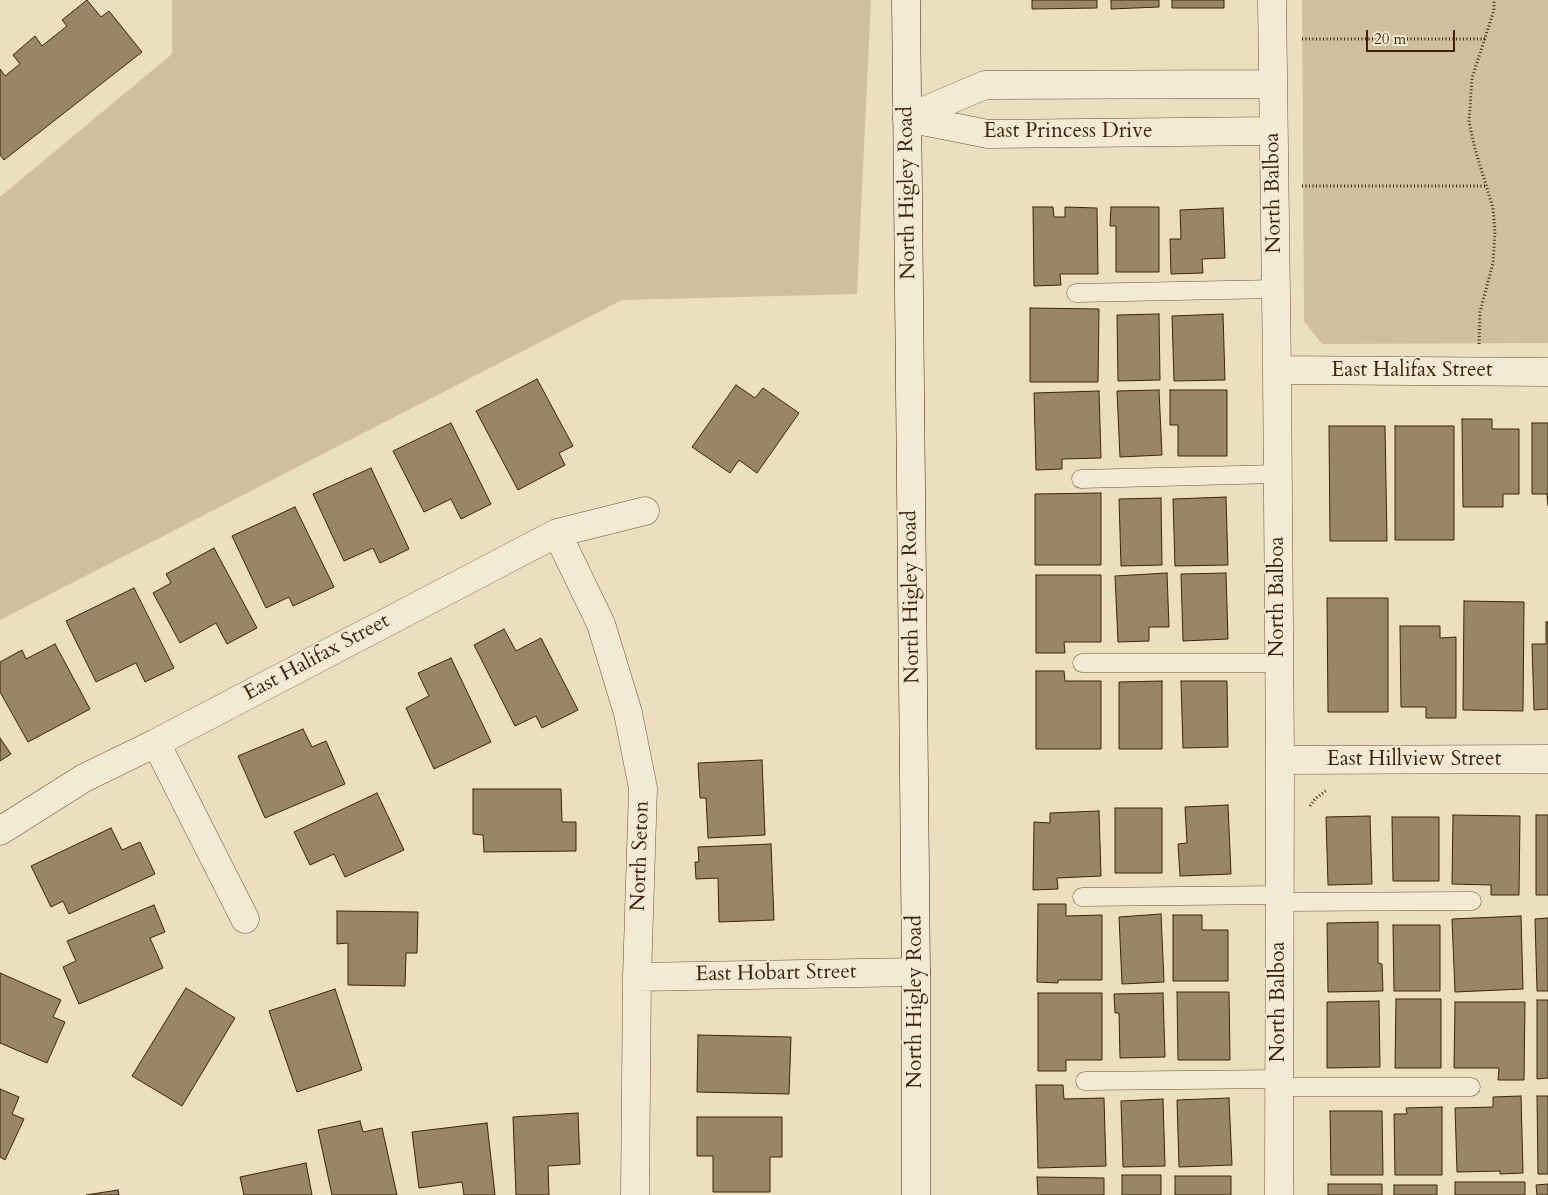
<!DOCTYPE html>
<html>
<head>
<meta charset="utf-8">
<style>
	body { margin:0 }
	#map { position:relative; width:1548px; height:1195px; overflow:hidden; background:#ecdfbe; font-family:Cardo,serif }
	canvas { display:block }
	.scale { position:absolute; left:1366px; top:30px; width:89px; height:22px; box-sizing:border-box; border:2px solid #3f2309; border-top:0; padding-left:6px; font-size:15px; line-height:18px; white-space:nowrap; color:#3f2309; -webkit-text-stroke:4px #f3ead5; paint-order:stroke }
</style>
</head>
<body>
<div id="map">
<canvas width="1548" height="1195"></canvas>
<div class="scale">20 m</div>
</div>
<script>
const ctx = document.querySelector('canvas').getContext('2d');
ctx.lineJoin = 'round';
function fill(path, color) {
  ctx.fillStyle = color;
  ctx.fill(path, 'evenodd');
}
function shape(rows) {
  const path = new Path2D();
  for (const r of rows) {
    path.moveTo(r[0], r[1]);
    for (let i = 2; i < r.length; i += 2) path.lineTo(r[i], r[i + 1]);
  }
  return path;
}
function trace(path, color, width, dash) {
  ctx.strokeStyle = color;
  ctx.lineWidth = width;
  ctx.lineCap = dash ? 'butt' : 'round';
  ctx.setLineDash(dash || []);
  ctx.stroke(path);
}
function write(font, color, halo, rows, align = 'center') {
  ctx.font = font + ' Cardo,serif';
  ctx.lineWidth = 4;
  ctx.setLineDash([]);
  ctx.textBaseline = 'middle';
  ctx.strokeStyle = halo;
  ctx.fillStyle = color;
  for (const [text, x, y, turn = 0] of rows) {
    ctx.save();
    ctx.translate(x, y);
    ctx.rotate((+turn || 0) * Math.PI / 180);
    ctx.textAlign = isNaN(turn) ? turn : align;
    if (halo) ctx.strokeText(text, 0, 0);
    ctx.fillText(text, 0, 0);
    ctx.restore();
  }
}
const green = shape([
	[172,0,871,0,857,294,622,300,0,620,0,197,172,54],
	[1302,0,1548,0,1548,343,1322,344,1304,321]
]);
const building = shape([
	[87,0,101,17,109,11,142,52,4,160,0,155,0,69,5,76,20,64,13,55,35,36,42,46,67,26,62,20,87,0],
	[1032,0,1097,0,1097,8,1032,9,1032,0],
	[1111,0,1159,0,1159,7,1111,9,1111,0],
	[1172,0,1224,0,1224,8,1172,8,1172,0],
	[1033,207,1053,207,1054,217,1065,217,1065,207,1097,208,1098,274,1060,274,1061,285,1034,286,1033,207],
	[1111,207,1159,207,1159,272,1116,272,1116,226,1110,226,1111,207],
	[1223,208,1225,258,1202,259,1203,273,1171,274,1170,239,1181,239,1180,210,1223,208],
	[1030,308,1099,309,1098,382,1030,382,1030,308],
	[1159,314,1160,380,1118,381,1117,315,1159,314],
	[1223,314,1225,380,1174,381,1172,316,1223,314],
	[537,379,573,446,559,453,565,465,518,490,476,411,537,379],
	[736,385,755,398,763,388,799,413,757,473,739,460,730,473,692,447,736,385],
	[1159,390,1162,455,1120,457,1117,391,1159,390],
	[1170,390,1227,390,1227,456,1178,456,1178,425,1170,425,1170,390],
	[1099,391,1101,458,1062,459,1062,469,1036,470,1034,393,1099,391],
	[1462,419,1492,419,1492,429,1519,429,1519,494,1503,494,1503,507,1463,507,1462,419],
	[451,423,491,504,461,519,451,499,424,512,393,451,451,423],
	[1532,423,1548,423,1548,506,1547,494,1532,494,1532,423],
	[1329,426,1385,426,1387,541,1330,541,1329,426],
	[1395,426,1454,426,1454,540,1395,540,1395,426],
	[371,468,409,549,380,563,373,548,344,561,313,494,371,468],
	[1101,493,1101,565,1035,565,1035,494,1101,493],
	[1226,497,1228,565,1175,566,1173,499,1226,497],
	[1161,498,1162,565,1121,566,1119,499,1161,498],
	[295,507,334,587,293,606,289,597,266,608,232,536,295,507],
	[214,548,257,628,227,644,216,623,180,643,153,593,171,583,166,574,214,548],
	[1167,573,1169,627,1149,627,1149,641,1118,642,1115,576,1167,573],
	[1226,573,1228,639,1183,641,1181,574,1226,573],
	[1036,575,1101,575,1101,642,1064,642,1065,653,1036,653,1036,575],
	[134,588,174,668,145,682,136,663,96,682,66,621,134,588],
	[1327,598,1388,598,1388,712,1328,712,1327,598],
	[1464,601,1524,602,1523,711,1463,710,1464,601],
	[1546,622,1548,622,1548,709,1534,710,1532,644,1546,644,1546,622],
	[1400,626,1440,626,1440,638,1456,637,1456,718,1426,718,1426,707,1401,707,1400,626],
	[504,629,516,651,541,638,578,710,542,728,536,716,515,726,474,645,504,629],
	[55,644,90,709,28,742,0,692,0,662,22,650,26,659,55,644],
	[451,658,491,742,434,769,406,708,429,696,418,673,451,658],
	[1036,671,1064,671,1065,681,1101,681,1101,749,1036,749,1036,671],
	[1162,681,1162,749,1119,749,1119,682,1162,681],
	[1181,681,1227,681,1228,747,1183,748,1181,681],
	[303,729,312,747,326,741,345,784,265,818,238,756,303,729],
	[0,738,11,754,0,761,0,738],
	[762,760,765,835,708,838,706,798,700,798,698,763,762,760],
	[473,789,561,789,562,822,576,822,576,851,484,852,483,835,473,834,473,789],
	[377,793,404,850,345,877,334,854,310,865,294,832,377,793],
	[1228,805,1231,874,1180,876,1178,844,1187,843,1185,807,1228,805],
	[1115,808,1162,808,1162,873,1115,873,1115,808],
	[1099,811,1101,876,1057,878,1058,889,1033,890,1034,822,1050,823,1050,813,1099,811],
	[1453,815,1520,816,1519,895,1491,895,1491,885,1452,884,1453,815],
	[1536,815,1548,815,1548,895,1536,895,1536,815],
	[1370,816,1372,884,1328,885,1326,817,1370,816],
	[1392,817,1439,817,1439,881,1393,881,1392,817],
	[111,828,122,850,140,842,155,874,69,914,63,901,51,907,31,866,111,828],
	[771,844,774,920,719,922,718,878,696,879,695,862,699,862,698,847,771,844],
	[1038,904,1066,904,1066,916,1102,915,1102,980,1058,980,1058,983,1037,982,1038,904],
	[154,905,165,932,150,938,163,968,79,1004,63,967,76,961,67,941,154,905],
	[337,911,418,912,417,953,406,953,405,986,348,985,348,943,337,944,337,911],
	[1161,914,1164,982,1122,984,1119,917,1161,914],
	[1173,915,1202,915,1202,930,1228,930,1228,981,1173,981,1173,915],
	[1521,916,1523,989,1455,992,1452,919,1521,916],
	[1548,918,1548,991,1537,991,1535,919,1548,918],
	[1378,922,1378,963,1382,964,1383,991,1328,992,1327,923,1378,922],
	[1393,925,1440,925,1440,991,1394,991,1393,925],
	[0,973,61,1000,53,1017,65,1022,47,1063,0,1043,0,973],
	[186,988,235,1018,182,1106,132,1076,186,988],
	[335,989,362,1070,297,1092,269,1011,335,989],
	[1177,992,1229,992,1230,1060,1178,1060,1177,992],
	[1038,993,1102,993,1102,1060,1066,1060,1066,1071,1038,1071,1038,993],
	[1163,993,1165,1057,1120,1058,1119,1013,1115,1013,1114,994,1163,993],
	[1396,999,1441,999,1441,1068,1395,1068,1396,999],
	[1537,1000,1548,1000,1548,1078,1537,1079,1537,1000],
	[1379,1001,1380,1067,1327,1068,1327,1002,1379,1001],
	[1455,1002,1525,1002,1524,1080,1498,1080,1499,1068,1454,1068,1455,1002],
	[698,1035,791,1037,789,1094,697,1092,698,1035],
	[1036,1085,1063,1085,1064,1099,1104,1098,1106,1166,1038,1168,1036,1085],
	[0,1089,19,1097,12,1114,24,1119,5,1160,0,1157,0,1089],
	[1521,1096,1523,1173,1500,1174,1500,1171,1457,1172,1455,1108,1493,1107,1493,1097,1521,1096],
	[1537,1096,1548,1096,1548,1174,1538,1174,1537,1096],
	[1229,1098,1232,1165,1179,1167,1177,1100,1229,1098],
	[1163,1099,1165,1166,1123,1167,1121,1101,1163,1099],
	[1442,1107,1442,1175,1395,1175,1394,1114,1407,1114,1406,1108,1442,1107],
	[1330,1111,1382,1111,1383,1175,1331,1175,1330,1111],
	[578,1113,580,1164,548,1166,549,1195,516,1195,513,1117,578,1113],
	[697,1117,782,1117,782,1157,770,1157,770,1192,713,1192,713,1156,697,1156,697,1117],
	[360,1121,363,1132,382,1128,397,1195,332,1195,318,1130,360,1121],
	[487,1123,495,1195,464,1195,462,1182,419,1188,412,1132,487,1123],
	[306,1163,312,1195,244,1195,240,1177,306,1163],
	[1122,1175,1161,1175,1161,1195,1122,1195,1122,1175],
	[1175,1176,1231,1176,1231,1195,1175,1195,1175,1176],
	[1037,1177,1104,1178,1104,1195,1038,1195,1037,1177],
	[1455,1182,1525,1182,1525,1195,1455,1195,1455,1182],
	[1328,1184,1382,1184,1382,1195,1328,1195,1328,1184],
	[1548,1184,1548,1195,1537,1195,1536,1185,1548,1184],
	[1394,1185,1437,1185,1437,1195,1394,1195,1394,1185],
	[118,1190,119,1195,86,1195,118,1190]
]);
const path = shape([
	[1302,39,1485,39],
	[1302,186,1486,186],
	[1479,344,1480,312,1493,263,1495,232,1493,208,1475,149,1469,122,1472,78,1494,10,1494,0],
	[1310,806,1315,799,1327,790]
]);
const service = shape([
	[1076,293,1276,289],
	[1081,479,1277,474],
	[1082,663,1279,663],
	[1082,897,1279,895],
	[1279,902,1472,901],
	[1085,1081,1279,1079],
	[1279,1087,1471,1087]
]);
const minor = shape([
	[1272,0,1277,370,1280,760,1279,1195],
	[907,118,985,85,1273,84],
	[907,118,988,134,1273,131],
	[1277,370,1548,372],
	[557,533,601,624,628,713,643,788,637,977,635,1195],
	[156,743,245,919],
	[1280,760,1548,759],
	[0,831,84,778,156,743,557,533,645,511],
	[637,977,916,972]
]);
const secondary = shape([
	[906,0,916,972,916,1195]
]);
const streetNames = [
	["East Princess Drive",1068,132],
	["North Higley Road",908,193,-91],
	["North Balboa",1274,193,-91],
	["East Halifax Street",1412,371],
	["North Higley Road",912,597,-91],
	["North Balboa",1278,597,-90],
	["East Halifax Street",317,658,-28],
	["East Hillview Street",1414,760],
	["North Seton",641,856,-88],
	["East Hobart Street",776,974,-1],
	["North Higley Road",916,1002,-90],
	["North Balboa",1279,1002,-90]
];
fill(green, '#cfbf9f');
fill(building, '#998567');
trace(building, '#3f2309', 1);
trace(service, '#6a5236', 19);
trace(minor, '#6a5236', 29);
trace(secondary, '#3f2309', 29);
trace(path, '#3f2309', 3, [1, 2.5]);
trace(service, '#f3ead5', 18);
trace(minor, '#f3ead5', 28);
trace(secondary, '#f3ead5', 28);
write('21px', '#3f2309', '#f3ead5', streetNames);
</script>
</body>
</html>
